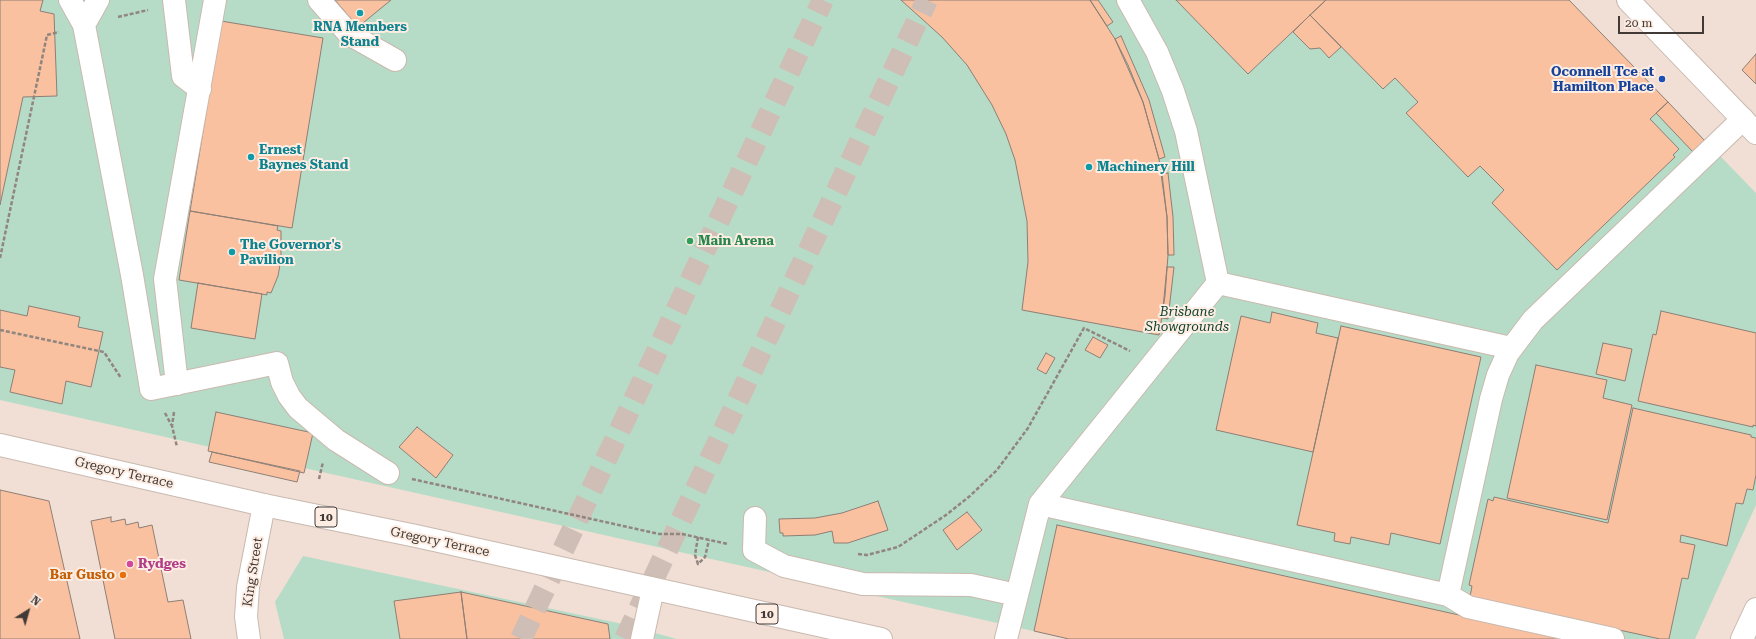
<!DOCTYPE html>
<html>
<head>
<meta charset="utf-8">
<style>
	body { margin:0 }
	#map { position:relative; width:1756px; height:639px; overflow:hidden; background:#f1dfd5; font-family:"Roboto Serif",serif }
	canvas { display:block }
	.north { position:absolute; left:8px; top:591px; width:40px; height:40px; -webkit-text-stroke:3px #feede3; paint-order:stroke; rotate:37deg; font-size:11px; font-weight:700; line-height:16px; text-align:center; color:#413a36 }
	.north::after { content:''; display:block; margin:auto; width:14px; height:18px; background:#413a36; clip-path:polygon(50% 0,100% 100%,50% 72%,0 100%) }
	.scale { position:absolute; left:1618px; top:16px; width:86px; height:18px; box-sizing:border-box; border:2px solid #413a36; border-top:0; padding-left:5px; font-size:12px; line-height:14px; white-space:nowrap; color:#413a36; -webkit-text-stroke:3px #feede3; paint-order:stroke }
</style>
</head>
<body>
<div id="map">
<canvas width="1756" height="639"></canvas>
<div class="north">N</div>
<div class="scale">20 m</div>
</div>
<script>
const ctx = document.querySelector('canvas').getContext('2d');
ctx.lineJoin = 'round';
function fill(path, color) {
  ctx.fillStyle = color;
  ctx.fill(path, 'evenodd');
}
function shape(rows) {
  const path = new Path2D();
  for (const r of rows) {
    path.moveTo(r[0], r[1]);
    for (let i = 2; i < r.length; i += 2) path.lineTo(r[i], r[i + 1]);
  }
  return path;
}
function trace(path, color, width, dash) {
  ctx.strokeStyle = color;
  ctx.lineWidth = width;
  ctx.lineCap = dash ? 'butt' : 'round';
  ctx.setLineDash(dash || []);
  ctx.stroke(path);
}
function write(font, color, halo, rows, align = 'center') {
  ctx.font = font + ' "Roboto Serif",serif';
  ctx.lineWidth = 4;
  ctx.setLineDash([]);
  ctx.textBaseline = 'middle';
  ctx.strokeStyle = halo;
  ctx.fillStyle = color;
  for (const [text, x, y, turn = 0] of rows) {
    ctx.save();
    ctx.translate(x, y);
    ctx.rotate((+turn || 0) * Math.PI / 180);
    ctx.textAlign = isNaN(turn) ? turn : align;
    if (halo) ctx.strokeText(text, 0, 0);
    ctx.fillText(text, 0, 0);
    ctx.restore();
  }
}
const green = shape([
	[0,0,1569,0,1756,193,1756,505,1695,639,1069,639,0,400],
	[303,556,618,623,677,639,284,639,275,602]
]);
const building = shape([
	[0,0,43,0,40,11,54,14,57,96,23,97,0,205,0,0],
	[335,0,391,0,358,27,335,0],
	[901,0,1090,0,1115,39,1128,65,1143,102,1159,159,1167,217,1168,255,1165,296,1159,335,1022,310,1028,262,1027,221,1015,160,1006,134,992,105,967,65,942,37,901,0],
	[1090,0,1098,0,1113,22,1107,26,1090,0],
	[1176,0,1326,0,1248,74,1176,0],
	[1326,0,1569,0,1668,102,1650,119,1679,149,1673,155,1675,157,1557,270,1492,203,1504,190,1480,166,1468,177,1406,113,1418,102,1395,78,1383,89,1310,15,1326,0],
	[1310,15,1341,47,1329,58,1320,48,1310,49,1293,32,1310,15],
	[221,21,323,38,292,228,190,211,221,21],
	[1121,36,1149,100,1165,157,1159,159,1143,102,1115,39,1121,36],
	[1756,54,1756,84,1742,70,1756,54],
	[1668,102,1705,141,1693,152,1656,113,1668,102],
	[1168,173,1173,217,1174,255,1168,255,1167,217,1162,174,1168,173],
	[190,211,278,226,277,230,281,231,281,259,278,276,271,293,267,292,267,295,262,294,179,280,190,211],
	[1167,267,1174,267,1168,319,1162,318,1167,267],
	[198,283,262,294,255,339,191,328,198,283],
	[29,306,80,317,78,327,103,332,91,387,66,381,62,404,10,392,15,370,0,367,0,310,27,316,29,306],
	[1661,311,1756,333,1756,426,1753,425,1753,427,1638,401,1653,334,1656,335,1661,311],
	[1272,312,1318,323,1316,333,1338,338,1313,452,1216,430,1241,316,1270,323,1272,312],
	[1341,326,1481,357,1440,544,1391,533,1389,545,1351,537,1350,544,1334,541,1335,533,1297,525,1341,326],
	[1093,337,1108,345,1100,358,1085,350,1093,337],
	[1603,343,1632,349,1625,381,1596,374,1603,343],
	[1046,353,1055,358,1046,374,1037,369,1046,353],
	[1536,365,1607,380,1603,398,1632,405,1607,520,1507,498,1536,365],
	[1633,408,1751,435,1751,437,1756,438,1756,475,1753,490,1747,489,1743,504,1736,503,1727,546,1681,535,1680,542,1695,545,1688,579,1682,578,1669,639,1660,639,1470,597,1472,586,1469,585,1488,499,1493,501,1494,497,1608,523,1633,408],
	[216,412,313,433,304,473,208,451,216,412],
	[417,427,453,455,436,478,399,447,417,427],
	[212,452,300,471,297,482,209,462,212,452],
	[0,490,49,501,80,639,0,639,0,490],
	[878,501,888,530,866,537,848,543,834,543,832,531,815,535,783,536,783,533,780,533,779,519,815,518,842,513,878,501],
	[967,512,982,530,957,550,943,530,967,512],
	[111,517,111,522,125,519,126,525,138,522,139,528,152,525,168,602,183,600,191,639,115,639,91,521,111,517],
	[1057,525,1566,639,1069,639,1034,631,1057,525],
	[461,592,608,624,610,639,467,639,461,592],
	[461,592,467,639,400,639,394,601,461,592]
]);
const highwayTunnel = shape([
	[521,639,823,0],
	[625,639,927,0]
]);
const path = shape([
	[118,17,148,10],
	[0,258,47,35,59,32],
	[0,330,104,352,121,378],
	[174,412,172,426,177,447],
	[165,413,172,426],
	[319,479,323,462],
	[412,479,659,534,682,534,728,544],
	[698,537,695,555,698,564,705,557,709,540],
	[858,554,867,555,898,547,946,515,970,496,997,470,1028,428,1084,328,1130,351]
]);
const minor = shape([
	[70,0,84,25,132,275,151,389,277,363,282,382,289,396,298,408,336,440,388,473],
	[174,0,183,76,200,89],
	[319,0,349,34,395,60],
	[1128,0,1157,52,1173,91,1186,131,1218,283],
	[84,25,98,0],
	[1218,283,1511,348],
	[177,384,165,279,215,0],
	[1040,504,1448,595,1491,399,1498,375,1508,353,1533,320,1743,119],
	[755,518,754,550,784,566,863,584,971,585,1017,595],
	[1448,595,1468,607,1613,639],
	[249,639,246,617,248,587,264,505],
	[642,639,653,589],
	[1006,639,1040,504,1218,283]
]);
const major = shape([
	[1628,0,1756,133],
	[0,445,264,505,416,536,881,639],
	[1742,639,1756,609]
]);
const markers = [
	[360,13,4,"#0f9aa8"],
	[1662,79,4,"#1a4fb4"],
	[251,157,4,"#0f9aa8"],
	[1089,167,4,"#0f9aa8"],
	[690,241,4,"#2e9e5b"],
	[232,252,4,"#0f9aa8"],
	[130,564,4,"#d1479c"],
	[123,575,4,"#e8710a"]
];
const shields = [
	[326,517,22],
	[767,614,22]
];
const shieldNames = [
	["10",326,517],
	["10",767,614]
];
const cultureNames = [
	["RNA Members",360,27,"center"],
	["Stand",360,42,"center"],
	["Ernest",259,150],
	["Baynes Stand",259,165],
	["Machinery Hill",1097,167],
	["The Governor's",240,245],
	["Pavilion",240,260]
];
const transitNames = [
	["Oconnell Tce at",1654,72],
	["Hamilton Place",1654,87]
];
const leisureNames = [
	["Main Arena",698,241]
];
const parkNames = [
	["Brisbane",1187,312],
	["Showgrounds",1187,327]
];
const streetNames = [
	["Gregory Terrace",124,473,13],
	["Gregory Terrace",440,542,12],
	["King Street",253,572,-81]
];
const hotelNames = [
	["Rydges",138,564]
];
const foodNames = [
	["Bar Gusto",115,575]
];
fill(green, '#b6dcc7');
fill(building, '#f9c19f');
trace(building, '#8e7f76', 1);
trace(highwayTunnel, '#cebeb5', 22, [22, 11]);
trace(minor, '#c9b9af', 24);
trace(major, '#c9b9af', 24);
trace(path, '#91857f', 2.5, [4, 2]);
trace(minor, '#fff', 22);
trace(major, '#fff', 22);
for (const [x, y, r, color] of markers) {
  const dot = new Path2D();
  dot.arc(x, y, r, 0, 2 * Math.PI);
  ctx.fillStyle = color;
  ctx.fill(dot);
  trace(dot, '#feede3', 1.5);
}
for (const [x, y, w] of shields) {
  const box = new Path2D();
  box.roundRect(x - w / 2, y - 10, w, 20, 3);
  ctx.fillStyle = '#feede3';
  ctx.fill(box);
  trace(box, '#413a36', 1);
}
write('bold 12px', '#413a36', null, shieldNames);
write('bold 13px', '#0d838f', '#feede3', cultureNames, 'left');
write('bold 13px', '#164399', '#feede3', transitNames, 'right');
write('bold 13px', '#27864d', '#feede3', leisureNames, 'left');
write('italic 13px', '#0a3f2a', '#feede3', parkNames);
write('13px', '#413a36', '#feede3', streetNames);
write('bold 13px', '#b23c85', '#feede3', hotelNames, 'left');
write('bold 13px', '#c56008', '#feede3', foodNames, 'right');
</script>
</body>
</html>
